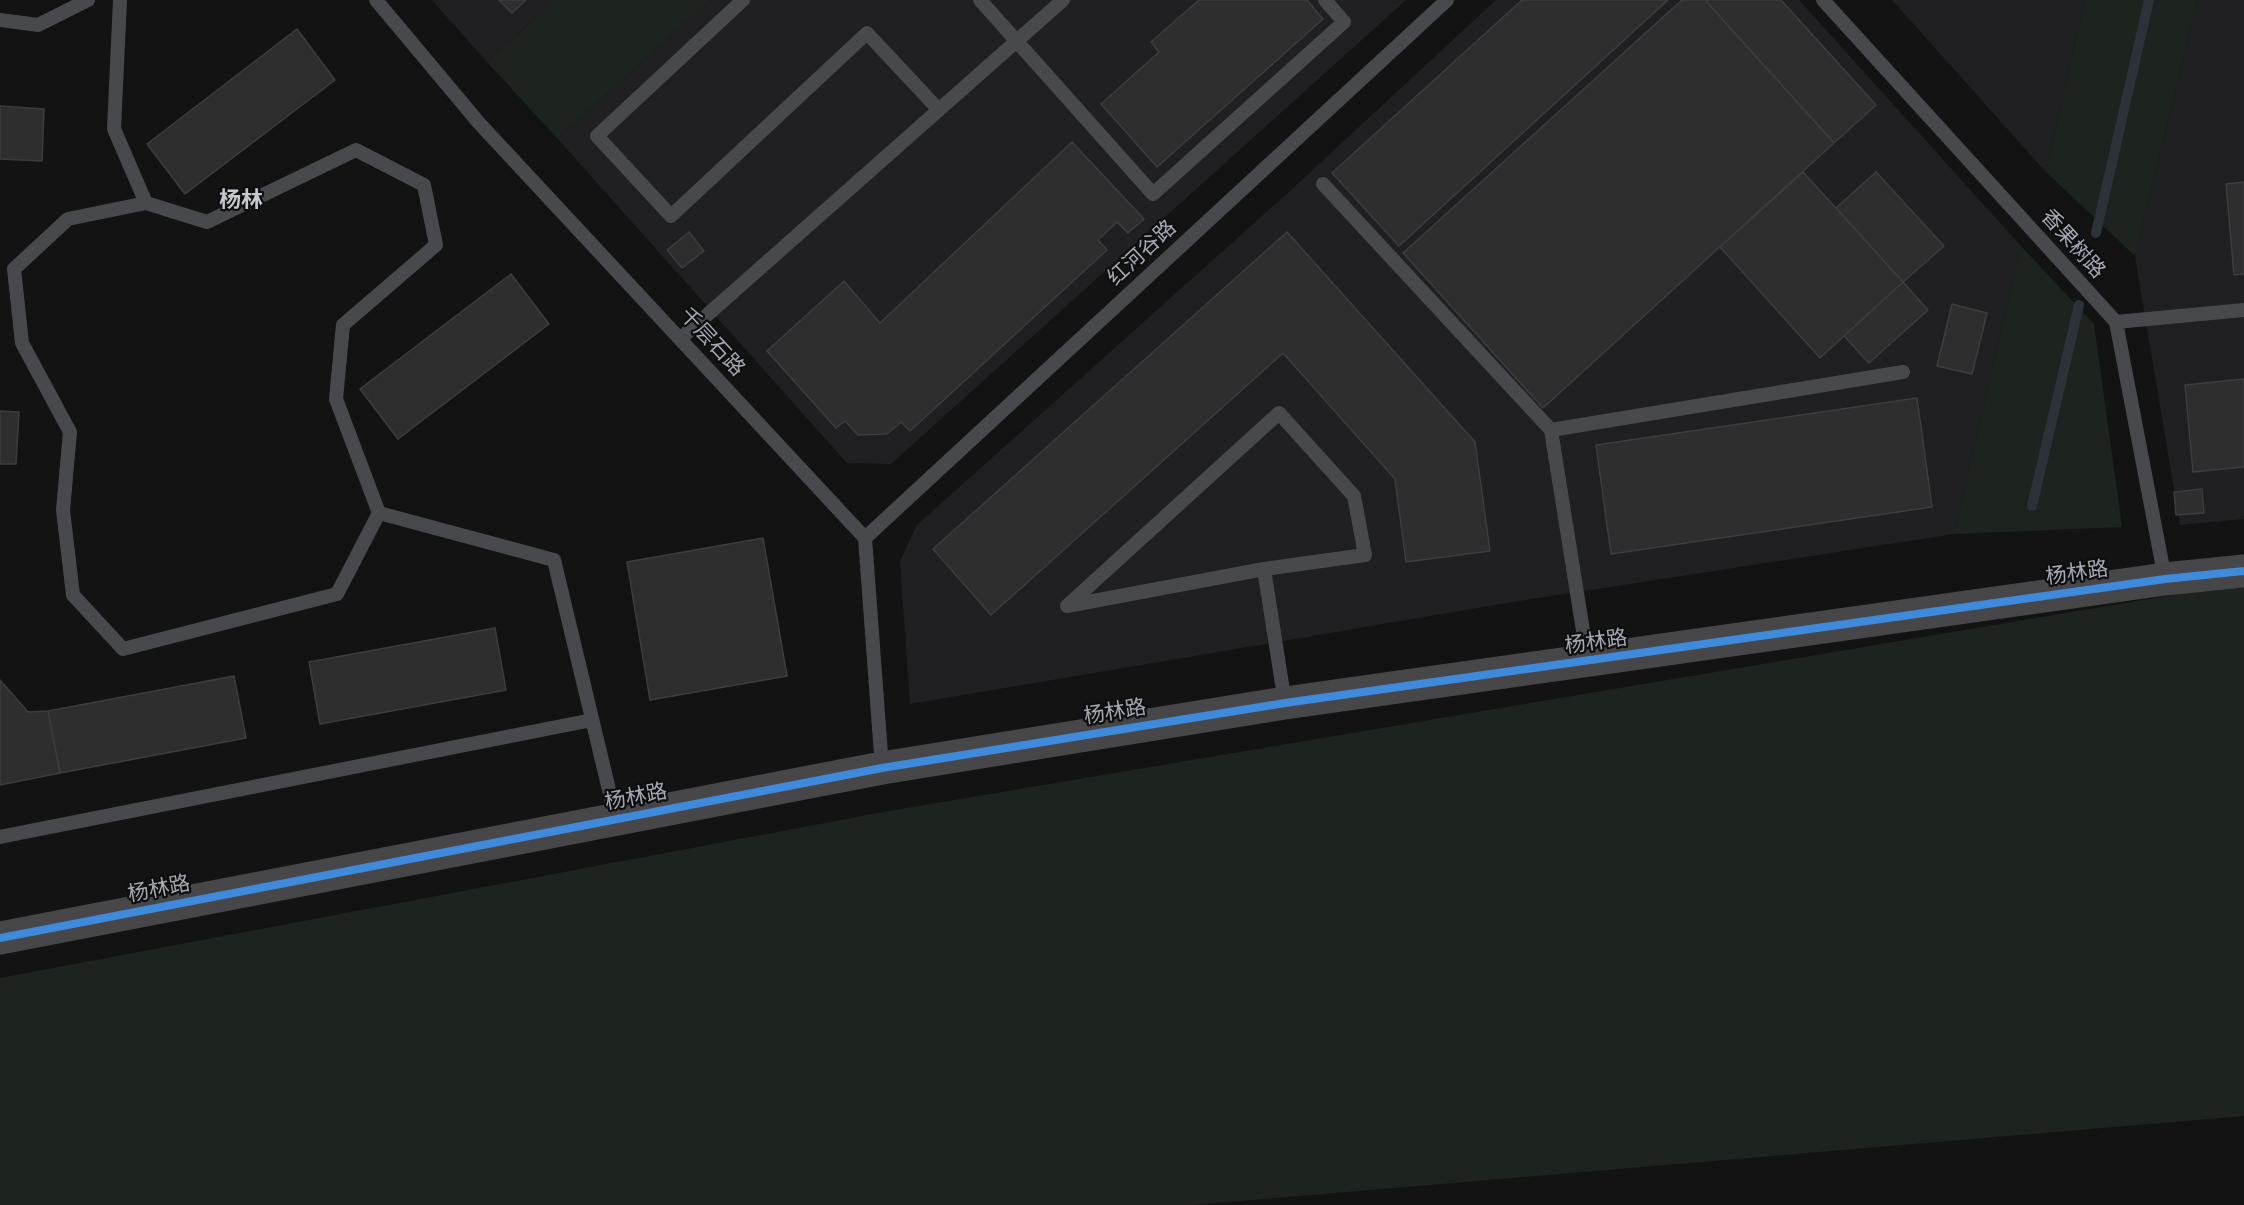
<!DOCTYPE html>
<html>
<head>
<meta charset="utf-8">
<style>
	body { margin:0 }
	canvas { display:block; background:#131314 }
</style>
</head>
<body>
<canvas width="2244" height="1205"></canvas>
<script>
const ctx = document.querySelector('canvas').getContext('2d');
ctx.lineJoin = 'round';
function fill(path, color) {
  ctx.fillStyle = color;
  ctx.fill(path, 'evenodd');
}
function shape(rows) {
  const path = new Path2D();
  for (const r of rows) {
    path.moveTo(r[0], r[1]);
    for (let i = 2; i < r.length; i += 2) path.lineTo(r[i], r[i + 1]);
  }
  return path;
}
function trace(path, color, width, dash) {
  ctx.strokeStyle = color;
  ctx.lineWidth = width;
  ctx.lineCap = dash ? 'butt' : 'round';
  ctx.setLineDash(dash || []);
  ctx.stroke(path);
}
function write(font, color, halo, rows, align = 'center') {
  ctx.font = font + ' Raleway,"Noto Sans SC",sans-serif';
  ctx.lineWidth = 4.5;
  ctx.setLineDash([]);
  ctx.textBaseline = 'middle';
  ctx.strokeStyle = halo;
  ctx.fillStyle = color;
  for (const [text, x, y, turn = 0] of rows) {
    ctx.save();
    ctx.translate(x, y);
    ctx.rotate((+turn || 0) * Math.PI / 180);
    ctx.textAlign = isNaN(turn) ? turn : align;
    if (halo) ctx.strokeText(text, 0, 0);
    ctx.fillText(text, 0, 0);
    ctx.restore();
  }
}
const built = shape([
	[432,0,555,0,487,62],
	[711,0,1406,0,891,464,847,463,557,138],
	[1496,0,1799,0,2021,246,1954,534,1519,601,910,704,900,561,917,525,1290,191],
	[1892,0,2085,0,2046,172],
	[2197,0,2244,0,2244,519,2180,525,2135,256]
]);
const green = shape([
	[555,0,711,0,557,138,487,62],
	[2085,0,2197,0,2135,256,2046,172],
	[2021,246,2094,324,2122,527,1954,534],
	[2244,583,2244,1116,1193,1205,0,1205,0,978,889,811]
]);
const stream = shape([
	[2096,233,2149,0],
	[2032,506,2079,305]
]);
const building = shape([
	[499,0,526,0,512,13,499,0],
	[1199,0,1307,0,1323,19,1157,167,1101,104,1159,52,1151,42,1199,0],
	[1522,0,1668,0,1399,246,1332,173,1522,0],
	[1682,0,1705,0,1834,143,1543,408,1403,253,1682,0],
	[1705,0,1781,0,1876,105,1834,143,1705,0],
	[297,29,335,80,185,194,147,144,297,29],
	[0,106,44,109,42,161,0,159,0,106],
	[1072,142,1144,219,1128,233,1117,222,1098,240,1107,250,910,431,901,422,887,434,858,435,845,421,836,428,767,351,844,281,880,323,1072,142],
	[1803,172,1903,282,1820,358,1720,247,1803,172],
	[1876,172,1944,246,1903,282,1836,208,1876,172],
	[2244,182,2244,274,2234,275,2226,184,2244,182],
	[689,232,704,251,682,268,667,250,689,232],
	[1287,232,1475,442,1490,551,1406,562,1395,479,1283,353,991,615,933,549,1287,232],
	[511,274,549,324,398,439,360,389,511,274],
	[1903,282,1928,310,1869,363,1844,336,1903,282],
	[1952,304,1987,313,1972,374,1937,366,1952,304],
	[2244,379,2244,467,2193,472,2185,385,2244,379],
	[1917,398,1932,507,1611,554,1596,445,1917,398],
	[0,411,19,412,16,464,0,464,0,411],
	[2202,489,2204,513,2176,515,2174,492,2202,489],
	[763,538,787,676,650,700,627,562,763,538],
	[495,628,506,690,320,724,309,662,495,628],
	[234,676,246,738,60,773,48,711,234,676],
	[0,680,28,712,48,711,60,773,0,785,0,680]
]);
const lane = shape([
	[120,0,114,129,146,203,207,222,356,150,424,185,436,245,343,325,336,399,379,513,554,560,616,819],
	[376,0,479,123,865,538,882,768],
	[743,0,597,136,671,216,867,33,939,110],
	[980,0,1153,194,1344,22,1325,0],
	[1823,0,2116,322,2165,579],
	[0,20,38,25,88,0],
	[1323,184,1551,430],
	[146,203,68,219,14,269,22,343,70,432,63,510,73,595,123,649,337,594,379,513],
	[2116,322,2244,310],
	[680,339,1063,0],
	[865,538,1447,0],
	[1264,569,1067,606,1279,413,1354,496,1365,555,1264,569,1285,703],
	[1588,662,1551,430,1903,372],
	[0,837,592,720]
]);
const secondary = shape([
	[0,938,882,768,1285,703,2165,579,2244,571]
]);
const cycleway = shape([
	[0,938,882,768,1285,703,2165,579,2244,571]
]);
const streetNames = [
	["香果树路",2073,244,48],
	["红河谷路",1142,253,-43],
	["千层石路",712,342,47],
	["杨林路",2077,573,-8],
	["杨林路",1596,642,-8],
	["杨林路",1115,712,-9],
	["杨林路",636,797,-11],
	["杨林路",159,889,-11]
];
const neighbourhoodNames = [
	["杨林",241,200]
];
fill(built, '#202022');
fill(green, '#1d231e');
trace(stream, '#2b3238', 10);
fill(building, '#2e2e2f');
trace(building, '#3c3d40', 1.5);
trace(lane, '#48494c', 14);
trace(secondary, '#47474a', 33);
trace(cycleway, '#408adc', 8);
write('21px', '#a5a9b3', '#0e0e0f', streetNames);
write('bold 22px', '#c6c8d0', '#0e0e0f', neighbourhoodNames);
</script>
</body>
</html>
